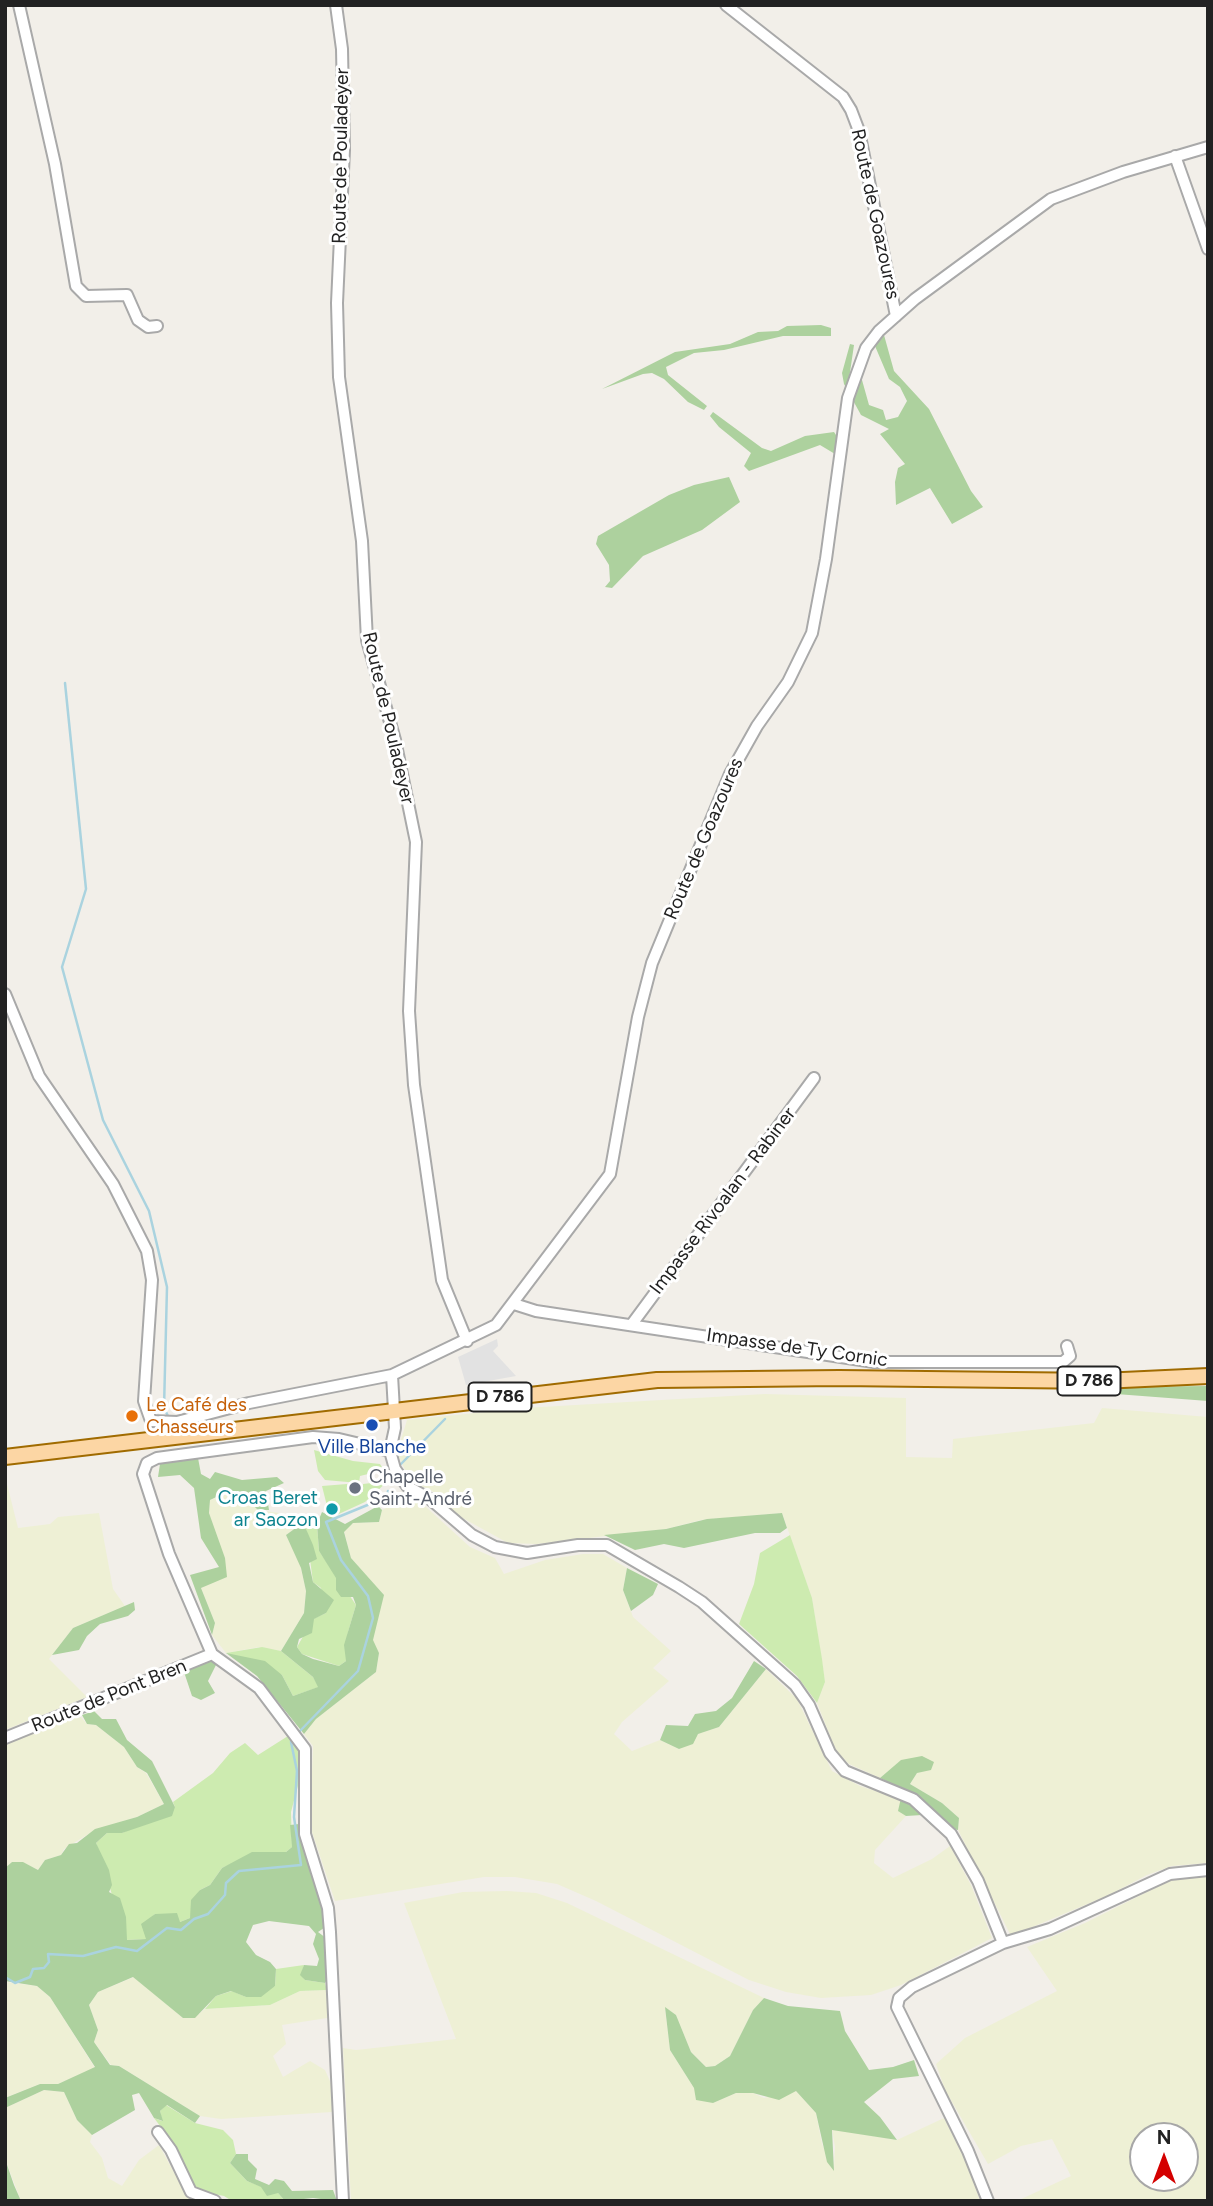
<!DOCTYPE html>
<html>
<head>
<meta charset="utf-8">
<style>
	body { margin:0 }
	#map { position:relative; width:1213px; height:2206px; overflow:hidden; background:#f2efe9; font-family:Figtree,sans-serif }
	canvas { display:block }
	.frame { position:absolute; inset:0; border:7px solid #222; pointer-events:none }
	.north { position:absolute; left:1129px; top:2122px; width:70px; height:70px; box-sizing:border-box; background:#fff; border:2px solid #a7a7a7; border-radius:50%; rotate:0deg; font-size:19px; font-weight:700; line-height:28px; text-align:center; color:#222 }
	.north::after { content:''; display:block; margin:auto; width:24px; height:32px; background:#d40000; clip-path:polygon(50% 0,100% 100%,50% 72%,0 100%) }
</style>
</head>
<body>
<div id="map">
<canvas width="1213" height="2206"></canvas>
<div class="frame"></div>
<div class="north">N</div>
</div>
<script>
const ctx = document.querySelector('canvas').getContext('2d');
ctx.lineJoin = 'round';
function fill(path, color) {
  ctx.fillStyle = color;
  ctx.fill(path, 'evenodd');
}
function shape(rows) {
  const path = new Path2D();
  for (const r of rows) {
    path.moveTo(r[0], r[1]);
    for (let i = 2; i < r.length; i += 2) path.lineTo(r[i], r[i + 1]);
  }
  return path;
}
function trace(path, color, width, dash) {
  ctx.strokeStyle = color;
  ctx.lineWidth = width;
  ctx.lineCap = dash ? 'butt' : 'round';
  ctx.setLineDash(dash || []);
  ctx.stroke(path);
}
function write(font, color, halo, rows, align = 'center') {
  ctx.font = font + ' Figtree,sans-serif';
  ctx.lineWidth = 6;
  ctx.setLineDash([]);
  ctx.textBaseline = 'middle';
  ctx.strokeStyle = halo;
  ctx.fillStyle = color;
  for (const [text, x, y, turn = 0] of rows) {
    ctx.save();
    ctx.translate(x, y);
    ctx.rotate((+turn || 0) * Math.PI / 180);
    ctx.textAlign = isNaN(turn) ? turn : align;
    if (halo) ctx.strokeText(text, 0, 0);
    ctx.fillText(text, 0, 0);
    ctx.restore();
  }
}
const farmland = shape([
	[765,1394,906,1398,906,1457,952,1458,953,1439,1094,1423,1102,1408,1208,1417,1208,1863,1172,1866,1147,1875,1109,1895,1011,1936,958,1830,959,1818,942,1803,910,1784,917,1773,902,1760,880,1778,849,1764,836,1751,817,1703,825,1682,812,1598,782,1513,701,1520,666,1529,537,1544,508,1543,459,1516,432,1491,417,1484,407,1474,397,1453,407,1420,524,1408],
	[5,1476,18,1528,50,1524,58,1517,99,1513,113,1589,125,1606,73,1628,49,1659,87,1697,5,1730],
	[227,1494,241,1494,258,1510,286,1514,297,1527,286,1535,300,1564,306,1591,304,1613,281,1651,259,1647,226,1653,212,1635,215,1623,201,1588,216,1579,225,1558,216,1538,209,1513,210,1500],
	[408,1497,426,1507,470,1547,495,1558,504,1574,545,1560,583,1554,603,1554,627,1568,623,1590,633,1617,671,1651,653,1668,669,1681,622,1722,614,1734,632,1751,660,1740,679,1749,697,1734,719,1727,766,1669,797,1699,832,1771,860,1786,901,1799,899,1811,906,1816,875,1850,874,1863,893,1878,932,1859,950,1846,971,1885,992,1938,901,1985,871,1995,821,1998,786,1992,749,1980,596,1901,557,1884,515,1877,484,1877,335,1901,310,1826,313,1746,304,1734,316,1719,376,1672,379,1653,372,1641,383,1595,351,1558,344,1531,353,1523,379,1522,382,1510],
	[78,1714,87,1724,96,1725,124,1747,137,1767,146,1773,164,1804,137,1817,95,1830,64,1849,61,1855,45,1860,38,1870,22,1862,12,1862,5,1868,5,1743],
	[1187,1877,1208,1877,1208,2201,1017,2201,1071,2176,1052,2139,1021,2146,988,2164,945,2090,936,2064,965,2038,1057,1991,1027,1947,1085,1923,1167,1882],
	[1143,2136,1185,2136,1185,2178,1143,2178],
	[507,1891,536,1893,567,1903,764,1998,753,2010,730,2056,715,2066,706,2067,691,2052,676,2015,665,2008,670,2050,694,2088,713,2103,736,2093,753,2093,764,2098,796,2091,816,2113,822,2144,834,2170,835,2147,832,2129,897,2140,944,2118,970,2170,980,2201,351,2201,343,2048,356,2050,456,2039,404,1903,463,1892],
	[134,1977,183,2018,195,2017,205,2009,270,2005,300,1991,327,1990,327,2018,282,2025,286,2044,273,2056,283,2077,310,2061,325,2070,333,2088,332,2112,221,2119,200,2116,119,2066,111,2065,94,2042,98,2030,89,2005,98,1992],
	[5,1982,37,1986,50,1997,95,2068,58,2084,40,2084,5,2098],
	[44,2090,64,2092,77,2120,92,2135,90,2142,102,2158,108,2178,122,2186,139,2160,159,2145,187,2196,195,2201,21,2201,5,2159,5,2108]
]);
const grass = shape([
	[314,1450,353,1461,380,1464,384,1470,360,1476,359,1483,325,1480,318,1471],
	[388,1481,365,1502,330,1518,322,1486,347,1484,348,1492,363,1492,363,1484],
	[317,1524,319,1551,356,1605,348,1632,346,1661,339,1666,302,1654,297,1647,313,1619,326,1613,321,1588,313,1582,306,1529,297,1527],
	[790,1535,812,1598,822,1659,825,1682,817,1703,797,1676,739,1624,754,1584,760,1553],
	[262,1647,281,1651,313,1677,319,1687,293,1696,282,1675,226,1653],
	[288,1736,298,1749,300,1778,291,1812,292,1847,286,1852,266,1854,257,1852,222,1868,210,1885,200,1890,190,1918,180,1922,155,1914,150,1919,146,1939,126,1940,96,1843,107,1833,122,1833,175,1807,173,1802,213,1773,230,1753,245,1743,258,1755],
	[304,1965,301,1975,305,1980,325,1983,327,1990,300,1991,270,2005,205,2009,216,1996,232,1991,246,1997,275,1986,276,1969],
	[166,2105,195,2123,223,2130,233,2140,236,2154,230,2163,247,2181,278,2193,285,2201,232,2201,224,2196,194,2190,173,2143,154,2118,162,2121,160,2111]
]);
const forest = shape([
	[821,325,831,328,831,336,783,336,724,350,694,353,666,367,668,375,707,406,704,410,688,402,664,379,652,373,643,374,602,389,675,352,730,344,758,332,778,331,787,326],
	[884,335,894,371,929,409,971,491,983,507,952,524,930,488,896,505,895,482,898,468,905,464,880,434,889,429,861,415,844,384,842,373,850,344,854,345,849,379,862,380,869,405,883,410,886,420,898,417,907,401,900,387,889,379,875,346],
	[713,412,762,448,771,451,805,436,834,432,838,438,835,454,820,445,749,471,744,466,751,453,719,427,710,416],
	[729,477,740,502,702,530,643,556,612,588,605,587,610,581,609,565,596,544,598,536,669,495,694,485],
	[1208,1386,1208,1401,1116,1394,1105,1387],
	[179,1456,198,1458,201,1474,210,1479,215,1472,242,1480,277,1477,284,1483,266,1491,269,1510,258,1510,241,1494,227,1492,210,1500,209,1513,225,1558,227,1577,201,1588,215,1623,212,1635,190,1575,219,1567,201,1538,194,1488,180,1475,158,1477,160,1464],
	[378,1506,382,1510,379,1522,353,1523,344,1532,351,1558,384,1595,373,1640,379,1653,376,1672,316,1719,304,1734,257,1676,226,1653,265,1661,282,1675,293,1696,318,1687,313,1677,281,1651,304,1613,306,1591,301,1568,286,1535,297,1527,306,1529,313,1545,317,1559,309,1563,313,1582,334,1600,326,1613,314,1619,312,1633,299,1639,297,1647,302,1654,313,1659,339,1666,346,1661,344,1645,356,1605,353,1597,341,1597,336,1590,336,1578,319,1551,317,1524,322,1512,345,1524],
	[782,1513,787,1528,780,1533,755,1533,684,1548,664,1544,635,1550,604,1535,666,1529,707,1519],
	[627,1568,658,1584,653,1595,631,1611,623,1590],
	[134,1602,135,1610,128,1616,100,1624,87,1636,79,1650,52,1655,73,1628],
	[210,1659,217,1663,208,1681,215,1693,201,1700,192,1696,184,1672],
	[754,1661,766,1669,719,1727,698,1734,693,1744,679,1749,660,1740,666,1725,688,1726,695,1714,716,1711,732,1698],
	[94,1711,102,1719,116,1719,127,1740,152,1761,175,1807,172,1816,122,1833,107,1833,96,1843,109,1870,112,1885,109,1892,120,1898,126,1917,127,1940,146,1939,141,1924,155,1914,177,1913,180,1922,190,1918,191,1900,200,1890,210,1885,222,1868,252,1852,286,1852,292,1847,290,1825,299,1824,324,1914,324,1928,318,1932,326,1938,328,1978,325,1983,305,1980,300,1975,304,1965,317,1966,319,1959,313,1944,316,1934,309,1926,269,1921,253,1925,246,1942,256,1955,270,1962,276,1969,275,1986,261,1997,246,1997,231,1991,216,1996,195,2018,183,2018,133,1977,98,1992,89,2005,98,2030,94,2042,110,2065,119,2066,200,2116,195,2123,167,2105,160,2111,163,2121,154,2118,139,2093,132,2095,135,2110,92,2135,77,2120,64,2092,44,2090,5,2108,5,2098,40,2084,58,2084,95,2067,50,1997,37,1986,5,1981,5,1868,12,1862,23,1862,38,1870,45,1860,61,1855,69,1844,77,1843,95,1829,137,1817,164,1804,147,1773,137,1767,124,1747,96,1725,87,1724,82,1715],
	[922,1756,934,1762,931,1770,917,1773,910,1784,942,1803,959,1818,958,1830,931,1825,922,1815,906,1816,898,1811,903,1789,880,1778,901,1760],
	[764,1998,788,2006,840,2011,845,2031,869,2070,893,2067,914,2060,919,2076,893,2079,864,2102,880,2117,897,2140,832,2130,834,2171,827,2162,816,2113,796,2091,779,2100,753,2093,736,2093,713,2103,696,2100,694,2088,670,2050,665,2007,676,2015,691,2052,706,2067,715,2066,730,2056,753,2010],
	[236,2154,248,2154,248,2160,257,2169,255,2179,269,2185,275,2179,284,2181,292,2191,333,2190,337,2201,313,2198,285,2201,278,2193,267,2196,261,2187,247,2181,230,2163],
	[5,2159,14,2185,21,2201,7,2201]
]);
const parking = shape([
	[497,1339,498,1346,493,1351,516,1376,466,1385,458,1357]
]);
const stream = shape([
	[65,683,86,889,62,967,103,1120,149,1211,167,1287,164,1408,168,1416],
	[399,1466,445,1419],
	[298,1733,358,1671,373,1618,368,1596,341,1560,326,1522,387,1497,388,1491],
	[5,1977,15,1983,30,1977,33,1969,44,1968,49,1962,48,1954,83,1956,116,1947,137,1951,167,1928,181,1930,194,1919,208,1914,225,1895,226,1883,239,1871,301,1865,294,1817,297,1771,291,1742,294,1738]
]);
const minor = shape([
	[19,5,55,164,76,286,86,296,127,295,138,320,148,327,157,326],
	[336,5,342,49,344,150,337,303,339,377,362,541,367,640,395,740,416,842,409,1011,414,1085,442,1280,467,1341],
	[726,5,843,97,851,110,859,131,896,316],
	[1175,156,1208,249],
	[5,994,39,1076,113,1184,147,1251,152,1280,144,1401,151,1421,177,1422,249,1403,392,1375],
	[514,1304,536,1311,874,1362,1063,1362,1070,1356,1067,1346],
	[632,1324,814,1078],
	[5,1738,212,1654],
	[1003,1943,1050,1929,1170,1874,1208,1870],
	[158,2132,171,2150,191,2192,215,2201],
	[343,2201,330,1932,328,1908,305,1834,305,1749,259,1688,212,1654,169,1554,143,1474,147,1463,157,1458,313,1437,339,1439,390,1451],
	[988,2201,968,2151,897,2007,899,1998,912,1987,1003,1943,978,1881,951,1834,913,1799,845,1771,830,1753,809,1705,795,1685,702,1602,679,1587,607,1545,578,1545,527,1553,495,1547,472,1535,430,1499,407,1486,395,1469,390,1451,395,1428,392,1375,496,1325,610,1174,638,1017,652,963,730,774,757,726,788,682,812,633,826,559,848,398,866,348,879,331,915,299,1051,199,1123,172,1208,147]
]);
const major = shape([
	[5,1457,657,1380,839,1378,1102,1381,1208,1376]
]);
const markers = [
	[132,1416,7,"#e8710a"],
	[372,1425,7,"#1a4fb4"],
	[355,1488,7,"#6b7280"],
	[332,1509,7,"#0f9aa8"]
];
const shields = [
	[1089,1381,63],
	[500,1397,63]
];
const shieldNames = [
	["D 786",1089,1381],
	["D 786",500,1397]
];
const streetNames = [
	["Route de Pouladeyer",341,156,-89],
	["Route de Goazoures",875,214,78],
	["Route de Pouladeyer",388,718,77],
	["Route de Goazoures",704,839,-67],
	["Impasse Rivoalan - Rabiner",723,1201,-53],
	["Impasse de Ty Cornic",797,1348,8],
	["Route de Pont Bren",109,1696,-22]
];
const foodNames = [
	["Le Café des",146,1405],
	["Chasseurs",146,1427]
];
const transitNames = [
	["Ville Blanche",372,1447]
];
const worshipNames = [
	["Chapelle",369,1477],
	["Saint-André",369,1499]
];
const cultureNames = [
	["Croas Beret",318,1498],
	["ar Saozon",318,1520]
];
fill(farmland, '#eef0d5');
fill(grass, '#cdebb0');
fill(forest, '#add19e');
fill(parking, '#e2e2e2');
trace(stream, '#aad3df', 2.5);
trace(minor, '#a9a9a9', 14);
trace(major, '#a06b00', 18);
trace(minor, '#fff', 10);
trace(major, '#fcd6a4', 14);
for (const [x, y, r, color] of markers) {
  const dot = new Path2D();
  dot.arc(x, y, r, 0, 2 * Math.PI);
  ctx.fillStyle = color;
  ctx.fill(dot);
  trace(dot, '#fff', 2.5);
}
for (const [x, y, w] of shields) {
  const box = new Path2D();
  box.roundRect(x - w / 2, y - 14.5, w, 29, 5);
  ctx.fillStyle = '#fff';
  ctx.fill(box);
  trace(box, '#222', 2);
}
write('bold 18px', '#222', null, shieldNames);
write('19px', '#222', '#fff', streetNames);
write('19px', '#c56008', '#fff', foodNames, 'left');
write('19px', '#164399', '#fff', transitNames);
write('19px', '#5b616d', '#fff', worshipNames, 'left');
write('19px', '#0d838f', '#fff', cultureNames, 'right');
</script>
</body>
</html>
